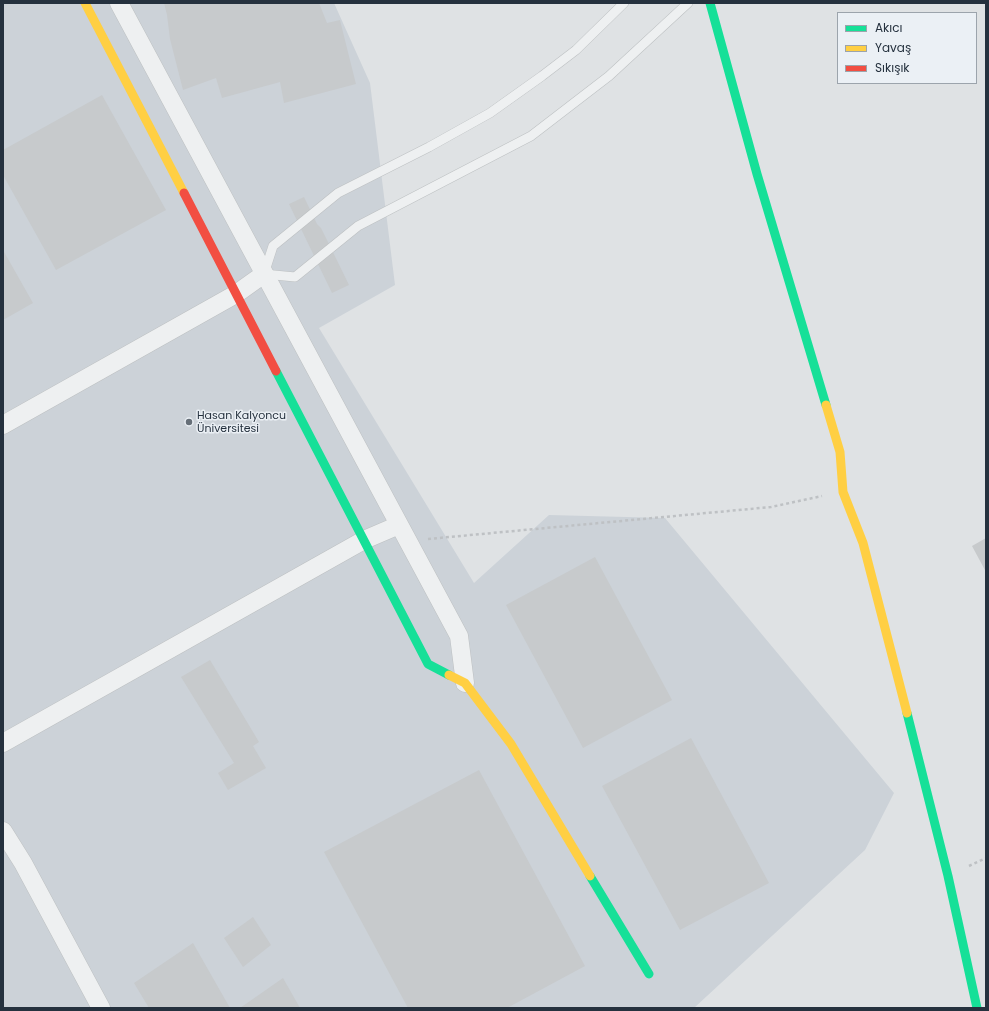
<!DOCTYPE html>
<html>
<head>
<meta charset="utf-8">
<style>
	body { margin:0 }
	#map { position:relative; width:989px; height:1011px; overflow:hidden; background:#dfe2e4; font-family:Poppins,sans-serif }
	canvas { display:block }
	.frame { position:absolute; inset:0; border:4px solid #25313e; pointer-events:none }
	.legend { position:absolute; left:837px; top:12px; width:140px; height:72px; box-sizing:border-box; background:#ebf0f5; border:1px solid #9ca4ac; margin:0; padding:5px 7px; list-style:none; font-size:12px; color:#25313e }
	.legend li { display:flex; align-items:center; gap:8px; height:20px }
	.legend b { width:20px; border:1px solid #9ca4ac }
</style>
</head>
<body>
<div id="map">
<canvas width="989" height="1011"></canvas>
<div class="frame"></div>
<ul class="legend">
<li><b style="height:5px;background:#16e098"></b>Akıcı</li>
<li><b style="height:5px;background:#ffcf43"></b>Yavaş</li>
<li><b style="height:5px;background:#f24e42"></b>Sıkışık</li>
</ul>
</div>
<script>
const ctx = document.querySelector('canvas').getContext('2d');
ctx.lineJoin = 'round';
function fill(path, color) {
  ctx.fillStyle = color;
  ctx.fill(path, 'evenodd');
}
function shape(rows) {
  const path = new Path2D();
  for (const r of rows) {
    path.moveTo(r[0], r[1]);
    for (let i = 2; i < r.length; i += 2) path.lineTo(r[i], r[i + 1]);
  }
  return path;
}
function trace(path, color, width, dash) {
  ctx.strokeStyle = color;
  ctx.lineWidth = width;
  ctx.lineCap = dash ? 'butt' : 'round';
  ctx.setLineDash(dash || []);
  ctx.stroke(path);
}
function write(font, color, halo, rows, align = 'center') {
  ctx.font = font + ' Poppins,sans-serif';
  ctx.lineWidth = 3;
  ctx.setLineDash([]);
  ctx.textBaseline = 'middle';
  ctx.strokeStyle = halo;
  ctx.fillStyle = color;
  for (const [text, x, y, turn = 0] of rows) {
    ctx.save();
    ctx.translate(x, y);
    ctx.rotate((+turn || 0) * Math.PI / 180);
    ctx.textAlign = isNaN(turn) ? turn : align;
    if (halo) ctx.strokeText(text, 0, 0);
    ctx.fillText(text, 0, 0);
    ctx.restore();
  }
}
const built = shape([
	[3,3,334,3,370,83,395,285,319,328,474,583,549,515,665,518,894,793,865,850,694,1008,3,1008]
]);
const building = shape([
	[164,3,319,3,327,23,340,20,356,84,284,103,280,82,222,98,216,78,183,90,170,39,167,15],
	[102,95,166,210,56,270,3,175,3,150],
	[304,197,317,224,321,228,328,242,349,285,332,293,289,204],
	[3,250,33,303,3,320],
	[986,538,986,572,972,546],
	[595,557,672,700,583,748,506,605],
	[210,660,259,742,253,746,266,768,228,790,218,773,234,763,181,677],
	[691,738,769,883,680,930,602,786],
	[479,770,585,966,507,1008,408,1008,324,852],
	[253,917,271,945,243,967,224,938],
	[193,943,230,1008,149,1008,134,983],
	[283,978,300,1008,240,1008]
]);
const path = shape([
	[428,539,771,507,822,496],
	[969,866,986,858]
]);
const lane = shape([
	[624,3,576,50,542,76,490,113,429,147,338,193,273,246,264,274,295,277,358,226,531,136,609,76,688,3]
]);
const street = shape([
	[119,3,459,636,465,683],
	[3,425,236,294,264,274],
	[3,743,364,540,399,525],
	[3,831,23,863,101,1008]
]);
const fast = shape([
	[710,3,757,174,826,405],
	[276,371,428,664,449,675],
	[907,713,948,876,977,1008],
	[590,876,649,974]
]);
const slow = shape([
	[85,3,184,193],
	[826,405,840,452,843,492,863,543,907,713],
	[449,675,465,683,511,744,590,876]
]);
const jam = shape([
	[184,193,276,371]
]);
const markers = [
	[189,422,4,"#666f78"]
];
const poiNames = [
	["Hasan Kalyoncu",197,416],
	["Üniversitesi",197,429]
];
fill(built, '#ccd2d8');
fill(building, '#c7cacc');
trace(lane, '#bdc0c2', 10);
trace(street, '#bdc0c2', 19);
trace(path, '#bec1c4', 2.5, [3, 3]);
trace(lane, '#eef0f1', 9);
trace(street, '#eef0f1', 18);
trace(fast, '#16e098', 9);
trace(slow, '#ffcf43', 9);
trace(jam, '#f24e42', 9);
for (const [x, y, r, color] of markers) {
  const dot = new Path2D();
  dot.arc(x, y, r, 0, 2 * Math.PI);
  ctx.fillStyle = color;
  ctx.fill(dot);
  trace(dot, '#ebf0f5', 1.5);
}
write('11px', '#25313e', '#ebf0f5', poiNames, 'left');
</script>
</body>
</html>
